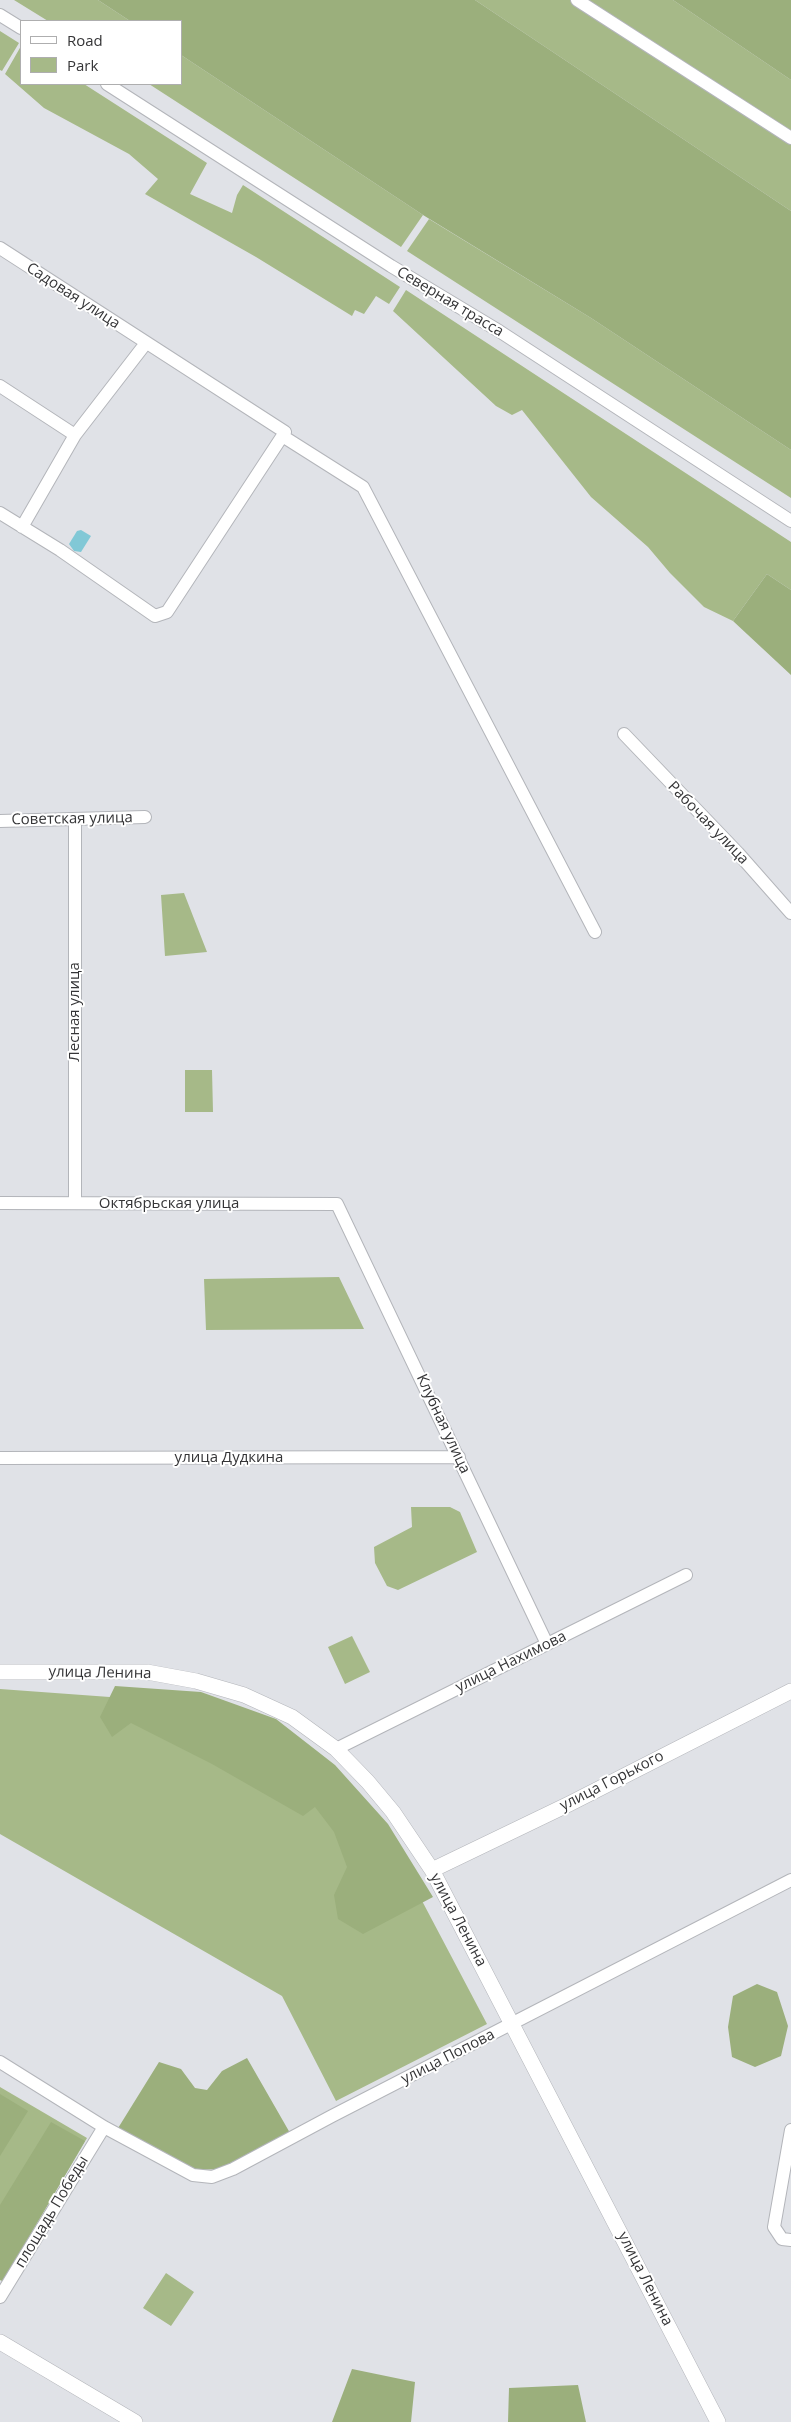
<!DOCTYPE html>
<html>
<head>
<meta charset="utf-8">
<style>
	body { margin:0 }
	#map { position:relative; width:791px; height:2422px; overflow:hidden; background:#e0e2e7; font-family:"Open Sans",sans-serif }
	canvas { display:block }
	.legend { position:absolute; left:20px; top:20px; width:162px; height:65px; box-sizing:border-box; background:#fff; border:1px solid #aeaeaf; margin:0; padding:6px 9px; list-style:none; font-size:15px; color:#353537 }
	.legend li { display:flex; align-items:center; gap:10px; height:25px }
	.legend b { width:25px; border:1px solid #aeaeaf }
</style>
</head>
<body>
<div id="map">
<canvas width="791" height="2422"></canvas>
<ul class="legend">
<li><b style="height:6px;background:#fff"></b>Road</li>
<li><b style="height:14px;background:#a6b988"></b>Park</li>
</ul>
</div>
<script>
const ctx = document.querySelector('canvas').getContext('2d');
ctx.lineJoin = 'round';
function fill(path, color) {
  ctx.fillStyle = color;
  ctx.fill(path, 'evenodd');
}
function shape(rows) {
  const path = new Path2D();
  for (const r of rows) {
    path.moveTo(r[0], r[1]);
    for (let i = 2; i < r.length; i += 2) path.lineTo(r[i], r[i + 1]);
  }
  return path;
}
function trace(path, color, width, dash) {
  ctx.strokeStyle = color;
  ctx.lineWidth = width;
  ctx.lineCap = dash ? 'butt' : 'round';
  ctx.setLineDash(dash || []);
  ctx.stroke(path);
}
function write(font, color, halo, rows, align = 'center') {
  ctx.font = font + ' "Open Sans",sans-serif';
  ctx.lineWidth = 4;
  ctx.setLineDash([]);
  ctx.textBaseline = 'middle';
  ctx.strokeStyle = halo;
  ctx.fillStyle = color;
  for (const [text, x, y, turn = 0] of rows) {
    ctx.save();
    ctx.translate(x, y);
    ctx.rotate((+turn || 0) * Math.PI / 180);
    ctx.textAlign = isNaN(turn) ? turn : align;
    if (halo) ctx.strokeText(text, 0, 0);
    ctx.fillText(text, 0, 0);
    ctx.restore();
  }
}
const green = shape([
	[14,0,98,0,130,21,48,21],
	[475,0,673,0,791,80,791,211],
	[0,31,19,43,2,71,0,70],
	[21,46,21,84,84,84,207,163,190,194,232,213,237,195,243,185,400,287,389,304,376,296,364,314,355,310,352,316,256,257,145,194,158,179,129,154,44,108,5,74],
	[181,55,423,215,401,247,149,84,181,84],
	[429,219,591,318,791,450,791,498,407,251],
	[406,290,791,542,791,590,767,574,733,621,704,607,670,573,648,547,591,497,522,410,512,415,496,406,393,311],
	[184,893,207,952,165,956,161,895],
	[185,1070,212,1070,213,1112,185,1112],
	[339,1277,364,1329,206,1330,204,1279],
	[411,1507,450,1507,460,1512,477,1552,398,1590,387,1586,375,1563,374,1547,412,1527],
	[352,1636,370,1672,345,1684,328,1647],
	[0,1689,192,1703,411,1880,487,2024,336,2101,282,1996,0,1834],
	[0,2087,87,2138,3,2281,0,2280],
	[166,2273,194,2292,171,2326,143,2308]
]);
const forest = shape([
	[98,0,475,0,791,211,791,450,591,318,423,215,181,55,181,21,130,21],
	[673,0,791,0,791,80],
	[767,574,791,590,791,675,733,621],
	[115,1686,201,1692,276,1719,335,1765,388,1824,433,1897,363,1934,338,1919,334,1895,347,1867,334,1832,315,1807,303,1816,212,1764,131,1723,112,1737,100,1717],
	[757,1984,777,1992,788,2026,781,2056,755,2067,732,2057,728,2027,733,1996],
	[247,2058,290,2133,220,2169,196,2170,115,2133,159,2062,181,2069,195,2088,207,2090,222,2071],
	[0,2094,28,2111,0,2156],
	[51,2122,85,2141,3,2281,0,2280,0,2205],
	[352,2369,415,2382,411,2422,332,2422],
	[578,2385,586,2422,508,2422,509,2388]
]);
const water = shape([
	[81,530,91,536,81,552,74,551,69,544,77,531]
]);
const minor = shape([
	[577,0,791,138],
	[0,15,21,28],
	[107,84,391,266,499,331,791,521],
	[0,248,285,432,167,612,155,616,60,550,0,513],
	[0,386,75,435],
	[284,437,363,487,595,932],
	[22,527,75,435,146,343],
	[624,734,738,853,791,913],
	[75,820,75,1203],
	[0,821,145,817],
	[0,1203,337,1204,547,1644],
	[0,1458,459,1457],
	[336,1749,686,1575],
	[0,2062,104,2127,193,2175,212,2177,233,2169,332,2116,791,1880],
	[791,2130,774,2227,782,2239,791,2240],
	[0,2297,104,2127]
]);
const tertiary = shape([
	[0,1672,147,1672,196,1681,244,1695,292,1717,336,1749,368,1782,393,1812,432,1870,718,2422],
	[432,1870,569,1804,791,1691],
	[0,2342,135,2422]
]);
const streetNames = [
	["Садовая улица",73,296,33],
	["Северная трасса",450,302,31],
	["Советская улица",72,819,-1],
	["Рабочая улица",708,823,46],
	["Лесная улица",75,1012,-90],
	["Октябрьская улица",169,1204],
	["Клубная улица",443,1424,65],
	["улица Дудкина",229,1458],
	["улица Нахимова",511,1662,-26],
	["улица Ленина",100,1673,1],
	["улица Горького",612,1781,-27],
	["улица Ленина",458,1920,62],
	["улица Попова",448,2057,-27],
	["площадь Победы",52,2212,-59],
	["улица Ленина",645,2279,63]
];
fill(green, '#a6b988');
fill(forest, '#9baf7c');
fill(water, '#81c8d6');
trace(minor, '#b3b5ba', 14);
trace(tertiary, '#b3b5ba', 16);
trace(minor, '#fff', 12);
trace(tertiary, '#fff', 15);
write('15px', '#353537', '#fff', streetNames);
</script>
</body>
</html>
